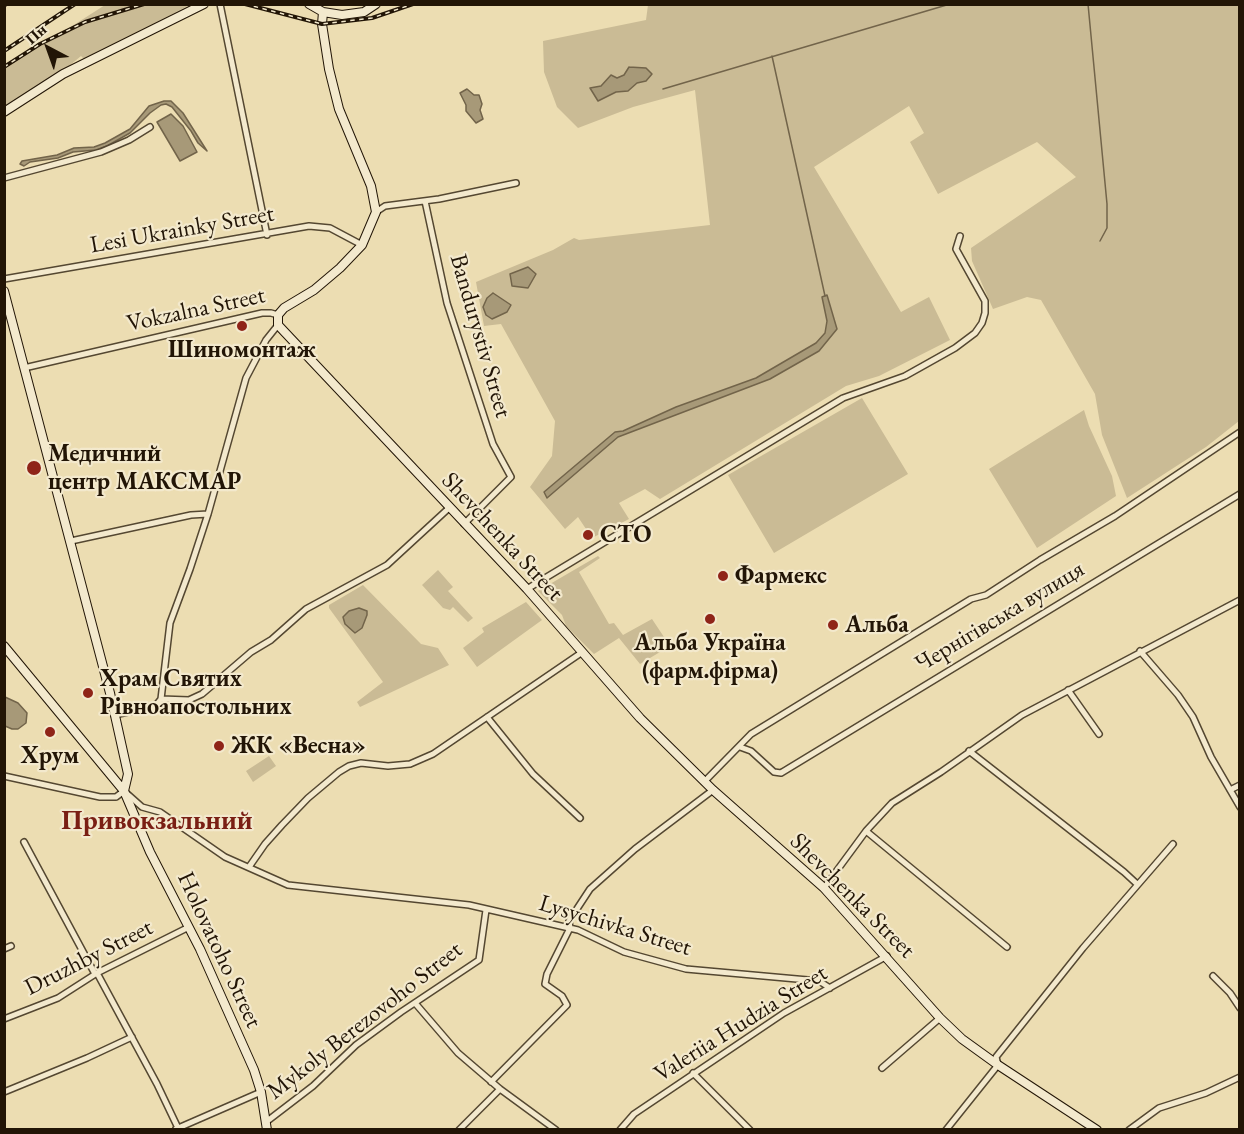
<!DOCTYPE html>
<html>
<head>
<meta charset="utf-8">
<style>
	body { margin:0 }
	#map { position:relative; width:1244px; height:1134px; overflow:hidden; background:#ecddb2; font-family:"EB Garamond",serif }
	canvas { display:block }
	.frame { position:absolute; inset:0; border:6px solid #221506; pointer-events:none }
	.north { position:absolute; left:18px; top:18px; width:60px; height:60px; -webkit-text-stroke:4px #f3e9cd; paint-order:stroke; rotate:319deg; font-size:16px; font-weight:700; line-height:24px; text-align:center; color:#221506 }
	.north::after { content:''; display:block; margin:auto; width:21px; height:27px; background:#221506; clip-path:polygon(50% 0,100% 100%,50% 72%,0 100%) }
</style>
</head>
<body>
<div id="map">
<canvas width="1244" height="1134"></canvas>
<div class="frame"></div>
<div class="north">Пн</div>
</div>
<script>
const ctx = document.querySelector('canvas').getContext('2d');
ctx.lineJoin = 'round';
function fill(path, color) {
  ctx.fillStyle = color;
  ctx.fill(path, 'evenodd');
}
function shape(rows) {
  const path = new Path2D();
  for (const r of rows) {
    path.moveTo(r[0], r[1]);
    for (let i = 2; i < r.length; i += 2) path.lineTo(r[i], r[i + 1]);
  }
  return path;
}
function trace(path, color, width, dash) {
  ctx.strokeStyle = color;
  ctx.lineWidth = width;
  ctx.lineCap = dash ? 'butt' : 'round';
  ctx.setLineDash(dash || []);
  ctx.stroke(path);
}
function write(font, color, halo, rows, align = 'center') {
  ctx.font = font + ' "EB Garamond",serif';
  ctx.lineWidth = 4.5;
  ctx.setLineDash([]);
  ctx.textBaseline = 'middle';
  ctx.strokeStyle = halo;
  ctx.fillStyle = color;
  for (const [text, x, y, turn = 0] of rows) {
    ctx.save();
    ctx.translate(x, y);
    ctx.rotate((+turn || 0) * Math.PI / 180);
    ctx.textAlign = isNaN(turn) ? turn : align;
    if (halo) ctx.strokeText(text, 0, 0);
    ctx.fillText(text, 0, 0);
    ctx.restore();
  }
}
const green = shape([
	[105,5,190,5,85,60,81,56,69,66,5,107,5,69],
	[648,5,1239,5,1239,421,1206,447,1127,498,1102,435,1095,394,1041,300,1027,297,993,309,972,261,971,248,1076,177,1037,142,938,194,910,142,924,133,909,106,814,167,901,312,929,297,950,340,879,376,846,386,660,499,645,489,619,503,629,519,592,538,578,517,565,529,530,487,552,456,555,421,501,324,484,326,476,282,553,250,574,238,579,240,710,225,695,90,633,107,578,128,557,107,544,72,543,41,646,20],
	[862,398,908,474,774,553,728,475],
	[1084,410,1089,426,1112,476,1116,496,1037,548,989,469],
	[598,556,600,558,579,572,609,624,614,623,623,635,652,619,670,646,640,664,619,638,594,654,566,626,562,615,538,591],
	[438,570,453,587,448,591,473,618,468,622,453,607,450,610,443,608,422,585],
	[363,585,421,644,438,648,449,665,360,707,357,702,383,682,329,608,329,605],
	[526,602,542,620,477,667,463,648,484,632,482,628],
	[269,756,276,766,253,782,246,771]
]);
const water = shape([
	[629,67,646,68,652,74,646,81,637,83,628,91,616,92,598,101,590,88,601,86,611,75,617,78,624,75,629,67],
	[467,89,474,95,479,95,482,104,480,110,483,119,476,123,466,111,466,105,460,93,467,89],
	[164,101,171,101,183,113,207,151,198,143,191,131,172,107,166,104,161,105,150,113,130,133,107,146,96,150,73,152,58,158,30,162,24,166,20,164,22,161,57,155,74,148,94,147,105,143,130,129,149,106,164,101],
	[171,114,183,126,197,152,180,161,157,122,171,114],
	[528,267,536,274,528,288,512,286,510,274,528,267],
	[493,293,511,305,507,312,492,319,486,315,483,307,487,298,493,293],
	[827,295,837,329,819,351,770,379,618,437,547,498,544,492,615,432,623,431,676,407,756,378,816,343,825,333,827,321,822,297,827,295],
	[359,608,367,611,367,615,362,628,355,633,345,624,343,617,349,611,359,608],
	[5,697,18,703,27,713,26,723,18,729,12,729,5,726,5,697]
]);
const stream = shape([
	[1088,4,1107,204,1107,228,1100,241],
	[772,56,825,296],
	[663,89,950,4]
]);
const street = shape([
	[220,4,267,235],
	[4,178,101,152,129,140,150,127],
	[425,201,447,303,493,444,511,477,464,524],
	[376,212,385,206,439,199,516,183],
	[4,279,309,226,330,228,362,245],
	[24,368,262,313,271,313,278,315],
	[71,541,191,515,208,514],
	[527,589,843,398,905,376,955,348,975,333,982,323,985,313,985,301,956,249,960,236],
	[1140,651,1178,695,1193,717,1211,757,1240,807],
	[1068,690,1099,734],
	[161,699,189,700,202,694,251,652,271,640,306,609,387,565,449,508],
	[114,715,142,709,157,704,161,699,170,623,190,569,208,514,246,378,266,340,278,325],
	[487,717,533,774,580,818],
	[740,747,751,751,774,772,781,773,1240,494],
	[969,751,1124,872,1137,884],
	[4,776,100,797,116,797,124,791,142,807,160,812,225,857,288,885,469,905,578,930,624,952,686,969,819,981,830,988],
	[704,782,751,734,971,599,986,595,1040,560,1115,516,1240,432],
	[1230,790,1240,785],
	[24,842,95,974],
	[249,867,265,844,282,825,308,798,339,772,349,766,361,763,388,766,410,764,433,754,581,653],
	[824,888,866,831],
	[1007,947,866,831,892,803,941,772,1022,715,1240,600],
	[4,949,11,946],
	[97,973,157,1084,178,1128],
	[1213,976,1230,993,1240,1008],
	[415,1003,458,1053,500,1089,556,1130],
	[4,1019,58,998,97,973,189,927],
	[882,1068,940,1018],
	[693,1073,750,1130],
	[491,1082,567,1005,562,996,545,984,547,974,570,928,569,921,590,889,635,849,713,790],
	[4,1092,87,1058,132,1037],
	[266,1122,313,1086,356,1045,401,1012,479,960,486,910],
	[176,1129,261,1092],
	[459,1130,500,1089],
	[620,1130,634,1114,784,1013,887,956],
	[946,1130,998,1065,996,1057,1083,948,1173,844],
	[1129,1130,1159,1108,1206,1093,1240,1077]
]);
const secondary = shape([
	[309,4,323,12,342,15,364,12,376,4],
	[323,12,322,24,329,69,339,109,371,186,376,212,362,245,340,268,314,290,284,308,278,315,278,325,527,589,640,718,713,790,824,888,940,1018,962,1039,998,1065,1097,1130],
	[4,112,63,74,204,4],
	[4,291,110,693,128,774,124,791,150,852,200,949,254,1070,261,1092,267,1130],
	[4,646,124,791]
]);
const rail = shape([
	[245,4,322,24,372,18,413,4],
	[4,6,6,4],
	[4,51,75,4],
	[4,67,40,44,85,22,144,4]
]);
const markers = [
	[242,326,6,"#8f2418"],
	[34,468,8,"#8f2418"],
	[588,535,6,"#8f2418"],
	[723,576,6,"#8f2418"],
	[710,619,6,"#8f2418"],
	[833,625,6,"#8f2418"],
	[88,693,6,"#8f2418"],
	[50,732,6,"#8f2418"],
	[219,746,6,"#8f2418"]
];
const streetNames = [
	["Lesi Ukrainky Street",182,230,-10],
	["Vokzalna Street",196,310,-12],
	["Bandurystiv Street",480,336,74],
	["Shevchenka Street",502,537,47],
	["Чернігівська вулиця",1000,617,-31],
	["Shevchenka Street",852,896,45],
	["Lysychivka Street",615,926,17],
	["Holovatoho Street",219,950,65],
	["Druzhby Street",89,958,-27],
	["Mykoly Berezovoho Street",365,1021,-38],
	["Valeriia Hudzia Street",741,1024,-32]
];
const poiNames = [
	["Шиномонтаж",242,350,"center"],
	["Медичний",48,454],
	["центр МАКСМАР",48,482],
	["СТО",600,535],
	["Фармекс",735,576],
	["Альба",845,625],
	["Альба Україна",710,643,"center"],
	["(фарм.фірма)",710,671,"center"],
	["Храм Святих",100,679],
	["Рівноапостольних",100,707],
	["ЖК «Весна»",231,746],
	["Хрум",50,756,"center"]
];
const quarterNames = [
	["Привокзальний",157,822]
];
fill(green, '#cabb95');
fill(water, '#a79978');
trace(water, '#72644a', 1.5);
trace(stream, '#72644a', 1.5);
trace(street, '#544731', 8);
trace(secondary, '#221506', 10);
trace(street, '#f3e9cd', 5);
trace(secondary, '#f3e9cd', 8);
trace(rail, '#221506', 4);
trace(rail, '#f3e9cd', 1.5, [4.5]);
for (const [x, y, r, color] of markers) {
  const dot = new Path2D();
  dot.arc(x, y, r, 0, 2 * Math.PI);
  ctx.fillStyle = color;
  ctx.fill(dot);
  trace(dot, '#f3e9cd', 2);
}
write('24px', '#221506', '#f3e9cd', streetNames);
write('bold 24px', '#221506', '#f3e9cd', poiNames, 'left');
write('bold 27px', '#7a1f14', '#f3e9cd', quarterNames);
</script>
</body>
</html>
